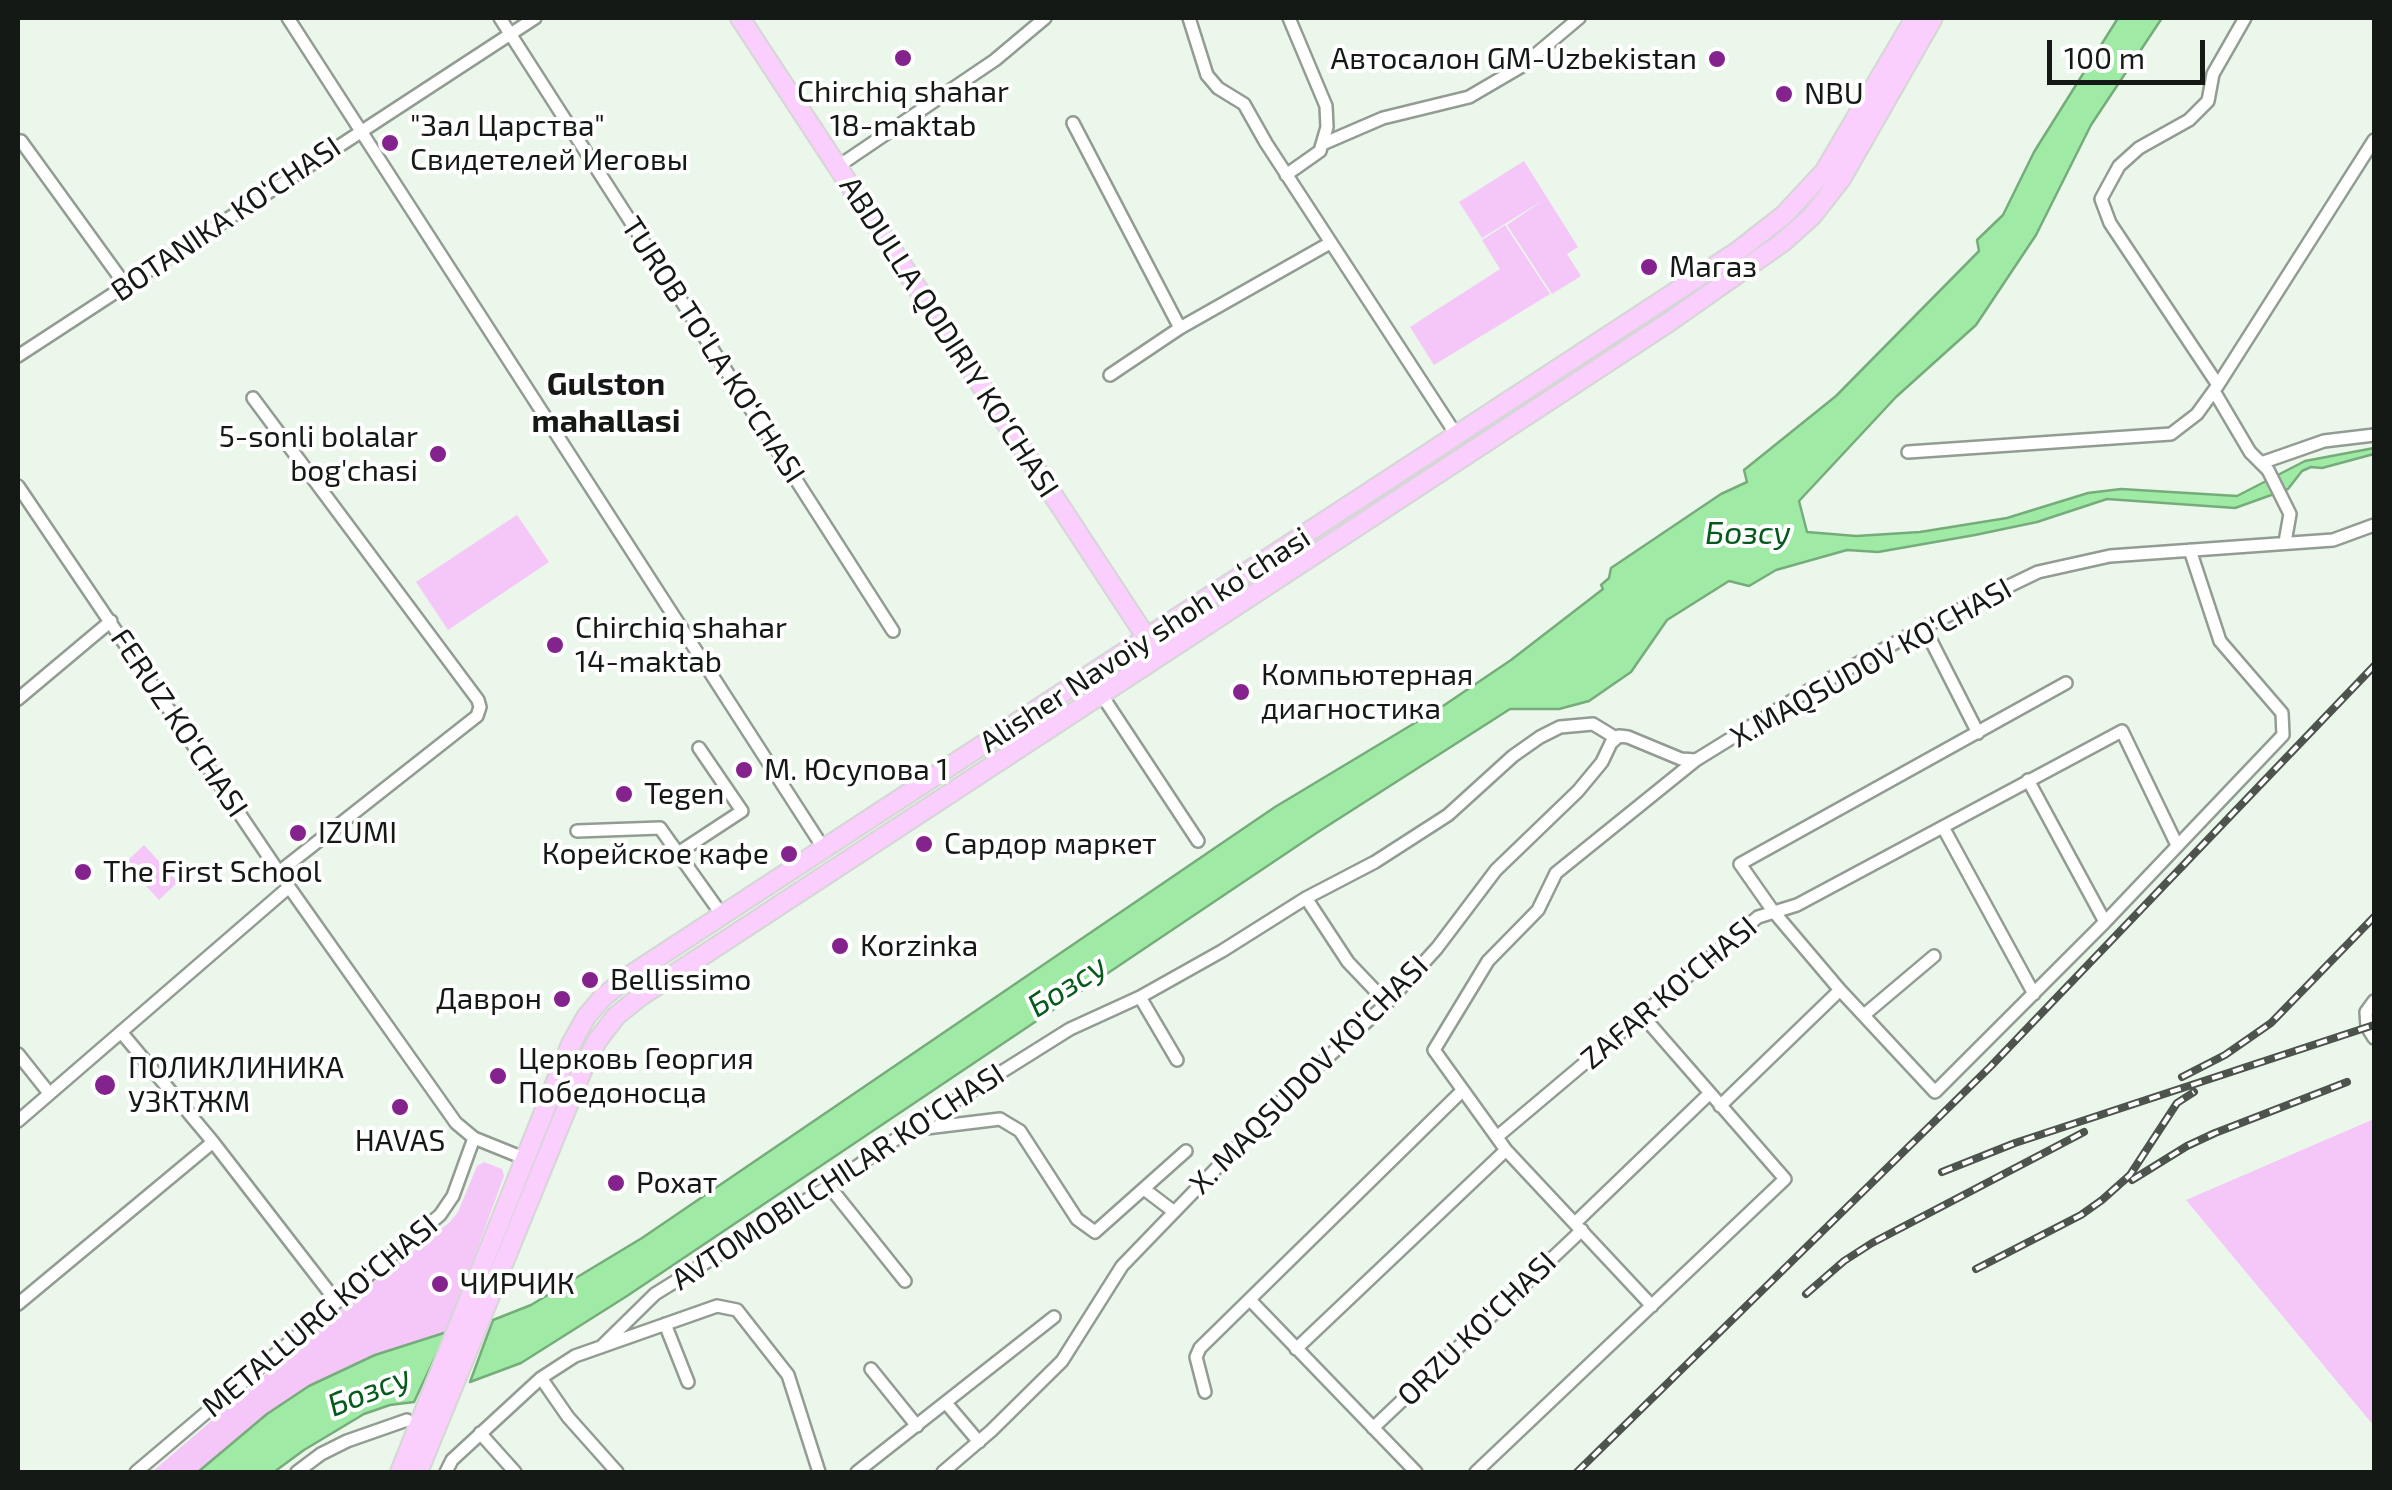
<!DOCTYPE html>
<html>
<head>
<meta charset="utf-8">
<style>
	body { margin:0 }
	#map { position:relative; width:2392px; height:1490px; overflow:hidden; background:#ebf7eb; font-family:"Exo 2",sans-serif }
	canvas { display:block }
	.frame { position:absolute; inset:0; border:20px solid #151915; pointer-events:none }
	.scale { position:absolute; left:2047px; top:40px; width:158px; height:45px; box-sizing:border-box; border:5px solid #151915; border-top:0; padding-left:12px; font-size:30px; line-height:35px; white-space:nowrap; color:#151915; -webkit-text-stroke:8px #fff; paint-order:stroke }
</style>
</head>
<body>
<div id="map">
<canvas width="2392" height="1490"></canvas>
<div class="frame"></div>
<div class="scale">100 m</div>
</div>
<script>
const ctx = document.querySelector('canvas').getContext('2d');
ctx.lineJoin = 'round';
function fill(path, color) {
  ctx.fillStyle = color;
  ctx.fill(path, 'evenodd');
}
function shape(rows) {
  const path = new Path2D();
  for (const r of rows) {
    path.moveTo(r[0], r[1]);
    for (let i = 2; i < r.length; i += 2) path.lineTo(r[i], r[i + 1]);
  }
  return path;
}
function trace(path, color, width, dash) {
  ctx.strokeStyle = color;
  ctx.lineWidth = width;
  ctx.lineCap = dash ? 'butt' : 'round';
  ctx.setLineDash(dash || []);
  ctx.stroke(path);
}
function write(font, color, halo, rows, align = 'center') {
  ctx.font = font + ' "Exo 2",sans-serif';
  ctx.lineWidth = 8;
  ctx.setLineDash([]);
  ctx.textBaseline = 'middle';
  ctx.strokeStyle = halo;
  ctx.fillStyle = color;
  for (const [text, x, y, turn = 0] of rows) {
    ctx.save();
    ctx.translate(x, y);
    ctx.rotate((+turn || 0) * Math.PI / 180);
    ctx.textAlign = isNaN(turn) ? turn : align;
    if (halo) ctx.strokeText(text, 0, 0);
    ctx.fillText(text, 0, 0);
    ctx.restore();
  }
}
const green = shape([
	[1524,161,1578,247,1567,254,1581,276,1552,294,1507,225,1545,199,1482,238,1459,202],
	[1505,225,1550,294,1434,365,1410,327,1500,269,1482,240],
	[517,515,549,562,448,630,416,582],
	[144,845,178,882,159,900,125,863],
	[2374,1119,2374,1426,2186,1200],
	[484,1162,502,1169,504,1176,447,1332,375,1355,267,1414,198,1472,152,1472,365,1289,450,1222,458,1212,477,1166]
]);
const water = shape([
	[2118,18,2162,18,2091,125,2036,235,1976,325,1896,397,1799,501,1807,532,1856,536,1920,532,2007,518,2088,493,2121,489,2237,496,2305,461,2374,448,2374,454,2322,468,2311,467,2302,471,2288,489,2235,508,2107,499,2037,522,1975,535,1878,552,1847,550,1776,570,1749,586,1729,581,1667,620,1631,672,1589,701,1559,709,1510,709,1318,832,627,1296,521,1363,470,1382,493,1320,531,1305,642,1238,1275,807,1443,706,1511,660,1603,589,1601,585,1609,578,1611,568,1721,494,1747,482,1744,470,1836,396,1979,251,1977,240,2003,215,2034,152,2118,18],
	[447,1332,414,1402,390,1405,364,1414,304,1450,274,1472,198,1472,267,1414,309,1386,375,1355,447,1332]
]);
const minor = shape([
	[288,18,824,849],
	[500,18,893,631],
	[1189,18,1207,75,1218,88,1244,104,1266,143,1457,436],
	[1073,123,1180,328],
	[21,141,126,286],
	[1325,143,1383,118,1469,97,1522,66,1579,18],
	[837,167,995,60,1045,18],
	[1286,175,1320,151,1327,127,1326,106,1289,18],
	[18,356,535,18],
	[1110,375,1180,328,1330,243],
	[2218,385,2110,223,2101,199,2119,166,2139,148,2189,120,2208,101,2213,74,2245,18],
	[2214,391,2250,452,2268,470,2290,514,2285,542],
	[253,398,478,700,480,707,477,716,279,872],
	[1908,452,2171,434,2197,414,2218,385,2374,140],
	[2261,463,2324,441,2374,435],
	[18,486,289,887,456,1123,474,1138,526,1159],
	[1924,627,1978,733],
	[2066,683,1740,864,1773,911,1840,990,1935,1092,2105,922,2283,735,2282,713,2220,641,2190,550],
	[1101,694,1198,841],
	[18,699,111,621],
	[2028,780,2105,922],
	[1944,829,2034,994],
	[577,831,660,828,722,915],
	[678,853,742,811,699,748],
	[1306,898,1348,962,1387,1003],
	[1140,997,1177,1060],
	[2374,1001,2366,1012,2367,1027,2374,1038],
	[1864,1015,1934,956],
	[121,1032,213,1142,336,1301],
	[18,1054,49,1093],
	[1720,1106,1840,990],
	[18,1121,289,887],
	[918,1129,1000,1119,1020,1131,1077,1219,1095,1232,1186,1151],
	[1498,1136,1758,917,1797,905,2122,731,2177,845],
	[829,1186,905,1281],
	[1144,1189,1173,1211],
	[1575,1223,1710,1093],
	[1251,1301,1416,1472],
	[18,1304,213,1142],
	[1652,1306,1506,1150,1434,1050,1488,961,1538,910,1556,873,1696,760,1806,692,1924,627,2038,572,2110,556,2333,540,2374,525],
	[665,1324,688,1382],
	[601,1347,655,1294,829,1186,909,1130,1070,1029,1140,997,1222,951,1306,898,1375,862,1448,815,1513,756,1540,737,1560,727,1593,724,1616,738],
	[1296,1349,1506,1150],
	[871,1369,917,1426],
	[541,1378,568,1417,617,1472],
	[1205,1392,1196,1357,1200,1348,1463,1090],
	[946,1403,979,1442],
	[1373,1428,1582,1230],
	[480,1433,515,1472],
	[136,1472,440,1215,453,1196,474,1138],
	[297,1472,321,1454,347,1441,407,1420],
	[446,1472,452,1460,541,1378,575,1356,717,1306,737,1310,788,1375,819,1472],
	[857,1472,1054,1317],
	[943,1472,991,1431,1062,1361,1122,1266,1293,1089,1387,1003,1437,948,1496,870,1578,791,1602,762,1611,743,1619,736,1628,737,1681,759,1696,760],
	[1476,1472,1785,1179,1642,1015]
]);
const primary = shape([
	[740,18,1154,649],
	[400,1472,571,1044,586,1017,602,998,629,976,1738,251,1784,215,1824,172,1915,18],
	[418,1472,584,1066,597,1041,616,1016,641,996,1669,322,1783,242,1812,216,1841,179,1933,18]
]);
const rail = shape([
	[2182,1077,2225,1055,2271,1023,2374,917],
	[1942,1172,2015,1143,2374,1025],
	[2132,1180,2187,1146,2215,1133,2347,1082],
	[1976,1269,2081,1215,2102,1200,2130,1175,2177,1103,2194,1092],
	[1806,1294,1844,1261,1872,1243,2084,1132],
	[1577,1472,1991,1066,2374,666]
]);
const markers = [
	[903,58,10,"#84238d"],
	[1717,59,10,"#84238d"],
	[1784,94,10,"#84238d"],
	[390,143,10,"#84238d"],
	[1649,267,10,"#84238d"],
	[438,454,10,"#84238d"],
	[555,645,10,"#84238d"],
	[1241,692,10,"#84238d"],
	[744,770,10,"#84238d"],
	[624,794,10,"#84238d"],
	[298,833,10,"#84238d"],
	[924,844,10,"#84238d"],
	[789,854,10,"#84238d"],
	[83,872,10,"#84238d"],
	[840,946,10,"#84238d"],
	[590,980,10,"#84238d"],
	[562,999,10,"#84238d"],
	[498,1076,10,"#84238d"],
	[105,1085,12,"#84238d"],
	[400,1107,10,"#84238d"],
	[616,1183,10,"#84238d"],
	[440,1284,10,"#84238d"]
];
const poiNames = [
	["Автосалон GM-Uzbekistan",1697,59,"right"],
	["Chirchiq shahar",903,92,"center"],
	["18-maktab",903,126,"center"],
	["NBU",1804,94],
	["\"Зал Царства\"",410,126],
	["Свидетелей Иеговы",410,160],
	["Магаз",1669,267],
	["5-sonli bolalar",418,437,"right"],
	["bog'chasi",418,471,"right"],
	["Chirchiq shahar",575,628],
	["14-maktab",575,662],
	["Компьютерная",1261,675],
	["диагностика",1261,709],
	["М. Юсупова 1",764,770],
	["Tegen",644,794],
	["IZUMI",318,833],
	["Сардор маркет",944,844],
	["Корейское кафе",769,854,"right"],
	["The First School",103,872],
	["Korzinka",860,946],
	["Bellissimo",610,980],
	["Даврон",542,999,"right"],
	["Церковь Георгия",518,1059],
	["Победоносца",518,1093],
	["ПОЛИКЛИНИКА",128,1068],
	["УЗКТЖМ",128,1102],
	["HAVAS",400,1141,"center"],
	["Рохат",636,1183],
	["ЧИРЧИК",460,1284]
];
const streetNames = [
	["BOTANIKA KO‘CHASI",226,219,-34],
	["ABDULLA QODIRIY KO‘CHASI",949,337,57],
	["TUROB TO‘LA KO‘CHASI",713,350,57],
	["Alisher Navoiy shoh koʻchasi",1145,640,-33],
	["X.MAQSUDOV KO‘CHASI",1871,663,-29],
	["FERUZ KO‘CHASI",179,723,56],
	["ZAFAR KO‘CHASI",1669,993,-40],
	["X. MAQSUDOV KO‘CHASI",1309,1075,-45],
	["AVTOMOBILCHILAR KO‘CHASI",838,1177,-33],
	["METALLURG KO‘CHASI",320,1316,-40],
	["ORZU KO‘CHASI",1477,1329,-44]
];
const neighbourhoodNames = [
	["Gulston",606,384],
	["mahallasi",606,421]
];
const waterNames = [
	["Бозсу",1748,533],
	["Бозсу",1067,986,-33],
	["Бозсу",369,1391,-22]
];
fill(green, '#f5c6f8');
fill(water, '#9feba6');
trace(water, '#76ac7a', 2.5);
trace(minor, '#929c92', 16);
trace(primary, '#d5d6d5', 22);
trace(minor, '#fff', 11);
trace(primary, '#facefd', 18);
trace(rail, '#4d534d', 8);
trace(rail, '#fff', 4, [11]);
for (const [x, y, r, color] of markers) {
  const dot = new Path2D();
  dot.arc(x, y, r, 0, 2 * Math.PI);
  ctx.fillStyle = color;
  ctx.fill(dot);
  trace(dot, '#fff', 4);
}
write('30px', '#151915', '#fff', poiNames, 'left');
write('30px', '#151915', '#fff', streetNames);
write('bold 32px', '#151915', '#fff', neighbourhoodNames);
write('italic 32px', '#045b1c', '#fff', waterNames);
</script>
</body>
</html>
